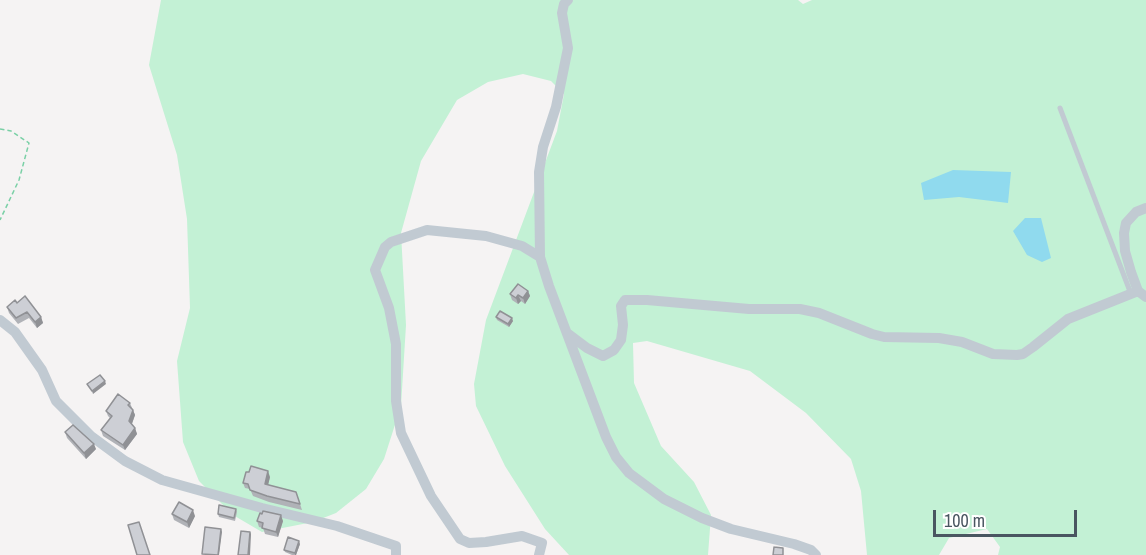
<!DOCTYPE html>
<html>
<head>
<meta charset="utf-8">
<style>
	body { margin:0 }
	#map { position:relative; width:1146px; height:555px; overflow:hidden; background:#f5f3f3; font-family:"Archivo Narrow",sans-serif }
	canvas { display:block }
	.scale { position:absolute; left:933px; top:510px; width:144px; height:27px; box-sizing:border-box; border:3px solid #4a5661; border-top:0; padding-left:8px; font-size:18px; line-height:21px; white-space:nowrap; color:#4a5661; -webkit-text-stroke:4px #fff; paint-order:stroke }
</style>
</head>
<body>
<div id="map">
<canvas width="1146" height="555"></canvas>
<div class="scale">100 m</div>
</div>
<script>
const ctx = document.querySelector('canvas').getContext('2d');
ctx.lineJoin = 'round';
function fill(path, color) {
  ctx.fillStyle = color;
  ctx.fill(path, 'evenodd');
}
function shape(rows) {
  const path = new Path2D();
  for (const r of rows) {
    path.moveTo(r[0], r[1]);
    for (let i = 2; i < r.length; i += 2) path.lineTo(r[i], r[i + 1]);
  }
  return path;
}
function trace(path, color, width, dash) {
  ctx.strokeStyle = color;
  ctx.lineWidth = width;
  ctx.lineCap = dash ? 'butt' : 'round';
  ctx.setLineDash(dash || []);
  ctx.stroke(path);
}
const green = shape([
	[161,0,798,0,803,4,812,0,1146,0,1146,555,998,555,1000,547,987,529,949,538,939,555,867,555,861,491,851,459,806,413,750,371,647,341,633,343,634,383,661,446,694,482,711,515,708,555,569,555,545,529,505,466,476,406,474,384,486,320,557,131,564,94,551,81,523,74,488,82,457,100,421,161,401,233,406,325,401,406,384,459,366,489,336,513,313,522,262,532,233,515,199,481,183,442,177,361,190,308,187,219,177,155,149,65]
]);
const water = shape([
	[953,170,1011,172,1008,203,959,197,924,200,921,183],
	[1025,218,1041,218,1051,258,1042,262,1027,255,1013,231]
]);
const path = shape([
	[0,129,11,131,29,143,19,180,0,220]
]);
const service = shape([
	[1060,108,1131,294]
]);
const minor = shape([
	[568,0,564,4,562,13,568,48,556,107,543,147,539,172,540,257,549,286,606,437,616,457,629,473,664,499,702,518,731,529,794,544,811,550,816,555],
	[1146,208,1136,212,1126,223,1124,233,1125,251,1131,272,1138,291,1146,297],
	[0,320,15,332,42,370,56,401,91,436,125,461,162,480,262,508,337,526,396,546,396,555],
	[567,333,587,348,603,356,614,350,621,340,623,325,621,306,625,300,647,300,749,309,800,309,819,313,872,334,884,337,939,338,962,342,993,354,1017,355,1023,354,1033,347,1068,319,1138,291],
	[539,555,542,543,522,536,486,542,469,543,460,539,431,496,401,433,396,401,396,344,389,308,375,270,385,247,391,242,427,230,486,236,522,246,540,257]
]);
const wall = shape([
	[528,291,530,296,525,304,521,301,518,304,512,300,510,294],
	[17,303,41,317,43,323,37,328,29,318,18,324,9,313,7,307],
	[496,317,513,321,509,327,497,320],
	[130,403,135,415,132,424,135,428,137,434,125,450,103,436,101,430,110,418,108,416,106,411],
	[65,432,96,449,86,459,67,438],
	[270,477,268,485,296,492,302,510,269,502,253,496,250,489,245,488,243,483],
	[236,509,237,512,235,521,219,517,218,514],
	[172,514,195,516,189,528,174,520],
	[262,514,283,521,278,537,265,534,263,528,259,527,257,521],
	[300,544,296,555,292,555,285,552,284,550]
]);
const shadedWall = shape([
	[528,291,530,296,525,304,523,298],
	[518,295,521,301,518,304,516,298],
	[41,317,43,323,37,328,35,322],
	[512,318,513,321,509,327,508,324],
	[105,381,106,384,93,394,92,391],
	[133,410,135,415,131,426,129,421],
	[135,428,137,434,125,450,123,445],
	[94,444,96,449,86,459,84,453],
	[268,471,270,477,267,489,265,484],
	[193,510,195,516,189,528,187,522],
	[281,515,283,521,278,537,276,532],
	[221,529,222,532,219,555,218,555],
	[250,532,251,534,250,555,248,555],
	[299,541,300,544,296,555,295,555,295,553]
]);
const building = shape([
	[518,284,528,291,523,298,518,295,516,298,510,294,518,284],
	[25,296,41,317,35,322,27,312,16,318,7,307,15,300,17,303,25,296],
	[500,311,512,318,508,324,496,317,500,311],
	[100,375,105,381,92,391,87,384,100,375],
	[118,394,130,403,128,405,133,410,129,421,135,428,123,445,101,430,112,416,106,411,118,394],
	[73,425,94,444,84,453,65,432,73,425],
	[251,466,268,471,265,484,296,492,300,504,267,496,250,490,248,484,243,483,246,472,249,472,251,466],
	[179,502,193,510,187,522,172,514,179,502],
	[219,505,236,509,234,518,218,514,219,505],
	[263,511,281,515,276,532,262,528,263,523,257,521,260,513,262,514,263,511],
	[139,522,150,555,137,555,128,525,139,522],
	[205,527,221,529,218,555,202,554,205,527],
	[241,531,250,532,248,555,238,555,241,531],
	[288,537,299,541,295,553,284,550,288,537],
	[774,547,783,548,783,555,773,555,774,547]
]);
fill(green, '#c3f1d5');
fill(water, '#90daee');
trace(path, '#7ad0a6', 1.5, [4.5, 3]);
trace(service, '#c1cad2', 5);
trace(minor, '#c1cad2', 10);
fill(wall, '#b0b2b7');
fill(shadedWall, '#909195');
fill(building, '#cdcfd5');
trace(building, '#909195', 1.5);
</script>
</body>
</html>
